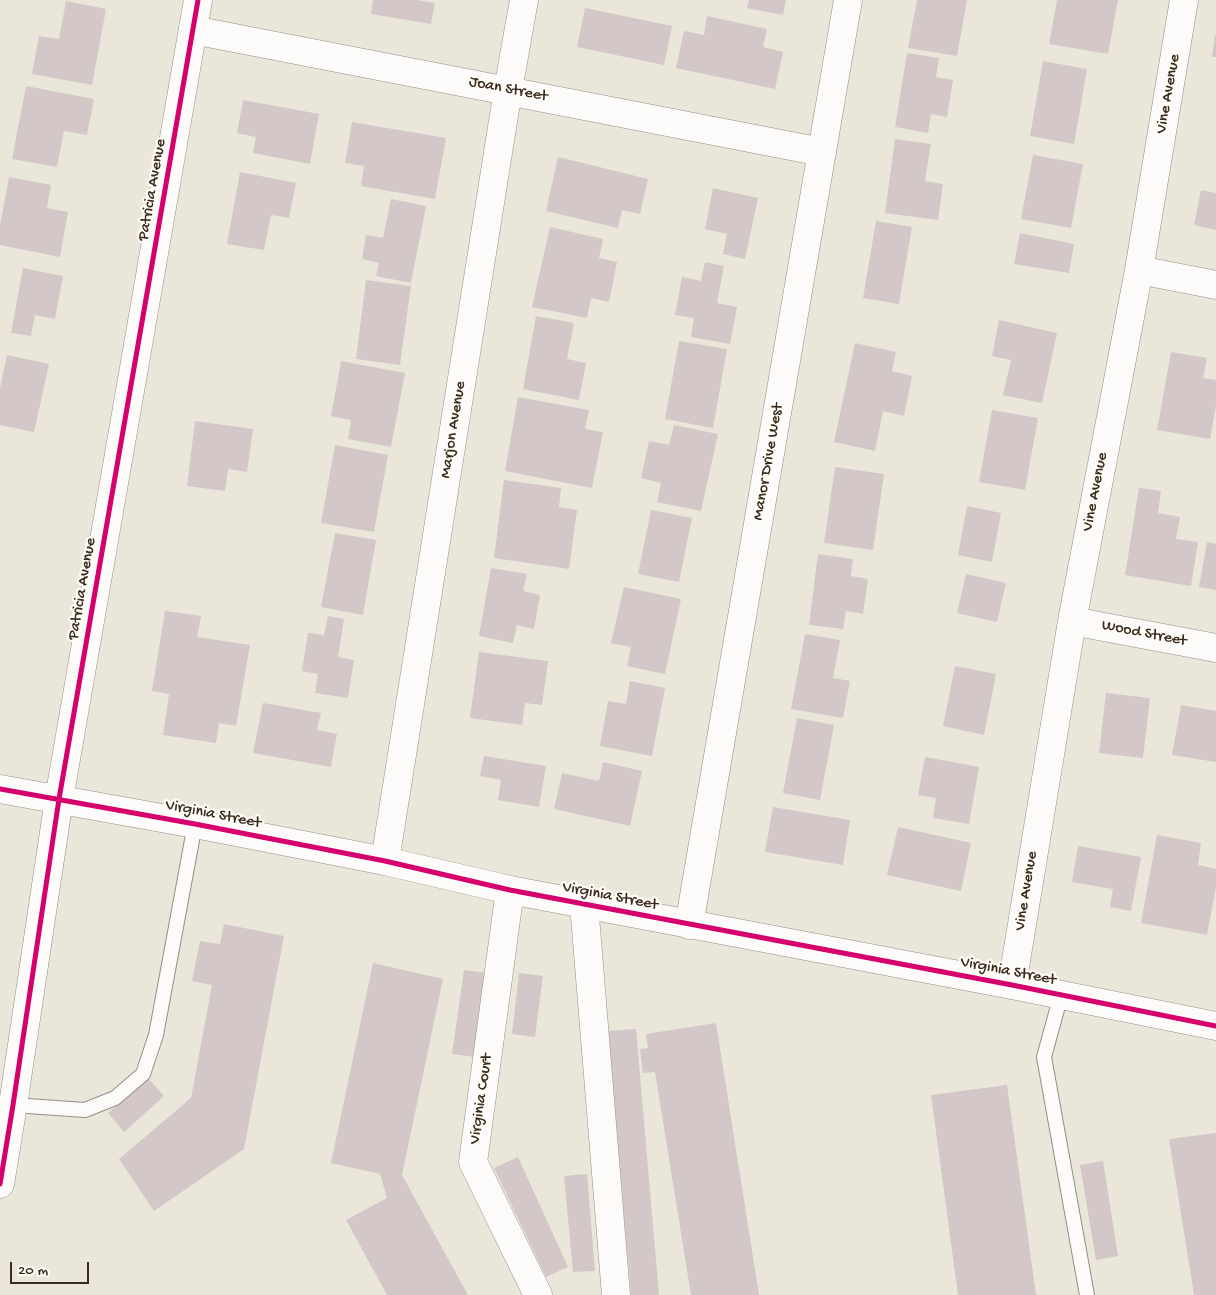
<!DOCTYPE html>
<html>
<head>
<meta charset="utf-8">
<style>
	body { margin:0 }
	#map { position:relative; width:1216px; height:1295px; overflow:hidden; background:#ebe6da; font-family:"Gochi Hand",sans-serif }
	canvas { display:block }
	.scale { position:absolute; left:10px; top:1262px; width:79px; height:22px; box-sizing:border-box; border:2px solid #3b2a1e; border-top:0; padding-left:6px; font-size:15px; line-height:18px; white-space:nowrap; color:#3b2a1e; -webkit-text-stroke:4px #fdfcf7; paint-order:stroke }
</style>
</head>
<body>
<div id="map">
<canvas width="1216" height="1295"></canvas>
<div class="scale">20 m</div>
</div>
<script>
const ctx = document.querySelector('canvas').getContext('2d');
ctx.lineJoin = 'round';
function fill(path, color) {
  ctx.fillStyle = color;
  ctx.fill(path, 'evenodd');
}
function shape(rows) {
  const path = new Path2D();
  for (const r of rows) {
    path.moveTo(r[0], r[1]);
    for (let i = 2; i < r.length; i += 2) path.lineTo(r[i], r[i + 1]);
  }
  return path;
}
function trace(path, color, width, dash) {
  ctx.strokeStyle = color;
  ctx.lineWidth = width;
  ctx.lineCap = dash ? 'butt' : 'round';
  ctx.setLineDash(dash || []);
  ctx.stroke(path);
}
function write(font, color, halo, rows, align = 'center') {
  ctx.font = font + ' "Gochi Hand",sans-serif';
  ctx.lineWidth = 4.5;
  ctx.setLineDash([]);
  ctx.textBaseline = 'middle';
  ctx.strokeStyle = halo;
  ctx.fillStyle = color;
  for (const [text, x, y, turn = 0] of rows) {
    ctx.save();
    ctx.translate(x, y);
    ctx.rotate((+turn || 0) * Math.PI / 180);
    ctx.textAlign = isNaN(turn) ? turn : align;
    if (halo) ctx.strokeText(text, 0, 0);
    ctx.fillText(text, 0, 0);
    ctx.restore();
  }
}
const building = shape([
	[373,0,416,0,435,3,431,24,371,14],
	[749,0,786,0,783,15,747,8],
	[917,0,967,0,957,56,908,48],
	[1057,0,1118,0,1108,54,1049,44],
	[66,1,106,9,92,85,32,74,39,36,59,39],
	[585,8,672,26,664,65,577,47],
	[707,16,767,29,763,47,783,52,775,89,676,68,684,31,704,35],
	[1215,35,1216,35,1216,57,1212,57],
	[907,53,939,58,936,77,953,80,947,117,931,114,928,133,895,127],
	[1043,61,1087,69,1074,144,1030,136],
	[26,86,94,99,87,135,64,131,57,167,12,159],
	[243,100,319,114,310,164,253,153,256,137,237,133],
	[352,122,446,138,435,199,361,186,364,166,345,163],
	[895,139,931,144,925,181,943,184,938,220,885,213],
	[1033,155,1083,164,1071,228,1021,219],
	[558,157,648,179,640,214,622,210,618,228,546,211],
	[240,172,296,183,289,218,271,215,264,250,227,244],
	[9,177,51,185,47,208,68,212,60,257,0,245,0,226],
	[713,188,758,198,745,259,723,254,727,234,705,229],
	[1201,190,1216,193,1216,230,1194,225],
	[391,199,426,206,411,283,376,276,379,263,362,259,366,235,383,238],
	[876,221,912,227,899,304,863,298],
	[550,227,603,239,599,258,617,262,609,302,591,298,587,318,532,307],
	[1020,233,1074,244,1069,273,1014,264],
	[705,262,724,266,717,303,737,307,730,344,691,337,694,318,675,315,682,277,701,281],
	[23,268,63,276,55,319,35,315,31,336,11,333],
	[366,280,411,286,400,365,356,359],
	[536,316,574,323,567,359,586,363,579,400,523,389],
	[999,320,1057,333,1042,403,1003,395,1011,360,992,356],
	[679,341,727,349,713,428,665,419],
	[855,343,896,352,892,371,912,376,904,416,883,411,875,451,834,442],
	[1171,352,1207,358,1203,378,1216,380,1216,405,1210,439,1157,430],
	[7,355,49,364,34,432,0,425,0,388],
	[341,361,405,373,391,447,348,439,351,420,331,416],
	[518,397,589,410,585,429,603,432,592,488,505,471],
	[992,410,1038,418,1025,490,979,482],
	[195,421,253,429,247,472,228,469,225,491,187,486],
	[674,425,718,434,701,511,657,502,661,483,641,478,649,441,669,445],
	[335,445,388,455,374,532,321,523],
	[835,467,884,474,873,550,824,543],
	[504,480,561,488,559,507,577,510,569,569,494,558],
	[1139,488,1161,491,1158,513,1180,517,1176,539,1198,542,1191,586,1125,575],
	[967,506,1001,513,992,562,958,555],
	[651,510,692,518,679,582,638,574],
	[335,533,376,540,363,615,321,607],
	[1207,542,1216,544,1216,590,1199,587],
	[818,554,853,559,851,576,868,579,863,614,846,611,843,629,809,625],
	[491,568,527,574,523,591,540,595,534,629,517,625,513,643,479,636],
	[966,574,1006,583,997,622,957,613],
	[624,587,681,599,665,674,627,666,631,647,611,643],
	[165,611,201,616,197,637,250,645,236,726,219,723,216,743,163,735,169,694,152,691],
	[328,616,344,619,338,657,354,660,348,698,315,693,318,674,302,671,308,633,324,635],
	[805,634,840,640,833,678,850,681,843,718,791,709],
	[479,652,548,661,542,705,525,703,522,725,470,718],
	[955,666,996,674,984,735,943,726],
	[630,681,665,688,652,756,600,746,608,701,626,704],
	[1106,693,1150,698,1143,758,1099,753],
	[263,703,321,713,317,730,337,734,331,767,253,753],
	[1181,705,1216,711,1216,762,1172,755],
	[797,718,834,725,820,800,783,793],
	[484,756,546,766,539,807,498,800,501,780,480,776],
	[925,757,979,767,969,824,933,818,936,798,918,795],
	[603,762,642,771,630,826,554,809,562,773,599,781],
	[773,807,850,820,843,865,765,852],
	[898,827,971,843,961,891,887,875],
	[1157,835,1201,843,1198,865,1216,869,1216,887,1207,935,1141,923],
	[1078,846,1141,857,1131,911,1110,907,1113,889,1072,882],
	[224,924,284,936,244,1149,154,1211,119,1159,191,1098,212,985,192,981,200,941,220,944],
	[373,963,443,979,402,1175,468,1295,387,1295,346,1220,387,1198,380,1174,331,1163],
	[464,970,487,973,475,1057,452,1054],
	[519,973,543,976,535,1037,512,1034],
	[716,1023,759,1295,691,1295,655,1072,643,1073,640,1049,648,1048,646,1034],
	[636,1029,659,1295,631,1295,608,1031],
	[148,1078,164,1096,124,1132,108,1113],
	[1007,1085,1036,1295,958,1295,931,1095],
	[1216,1133,1216,1295,1194,1295,1169,1139],
	[518,1157,568,1267,546,1277,494,1168],
	[1103,1161,1118,1256,1096,1260,1080,1165],
	[587,1174,595,1271,573,1272,564,1176]
]);
const service = shape([
	[1061,995,1044,1057,1087,1295],
	[13,1105,85,1110,115,1098,143,1074,156,1035,195,824]
]);
const minor = shape([
	[193,30,822,152],
	[1139,270,1216,285],
	[1072,621,1216,648],
	[385,861,508,90,524,0],
	[510,890,473,1162,538,1295],
	[584,904,616,1295],
	[689,925,848,0],
	[1012,985,1072,621,1139,270,1184,0]
]);
const tertiary = shape([
	[0,789,195,824,385,861,510,890,1012,985,1216,1026],
	[0,1184,13,1105,59,799,198,0]
]);
const cycleway = shape([
	[0,789,195,824,385,861,510,890,1012,985,1216,1026],
	[0,1184,13,1105,59,799,198,0]
]);
const streetNames = [
	["Joan Street",508,90,11],
	["Vine Avenue",1169,94,-80],
	["Patricia Avenue",153,190,-80],
	["Marjon Avenue",454,430,-81],
	["Manor Drive West",769,462,-80],
	["Vine Avenue",1096,492,-79],
	["Patricia Avenue",83,589,-80],
	["Wood Street",1144,634,11],
	["Virginia Street",213,815,11],
	["Vine Avenue",1027,891,-81],
	["Virginia Street",610,897,11],
	["Virginia Street",1008,972,11],
	["Virginia Court",482,1099,-82]
];
fill(building, '#d3c7c7');
trace(service, '#948f86', 16);
trace(minor, '#948f86', 29);
trace(tertiary, '#948f86', 29);
trace(service, '#fcfbf9', 14);
trace(minor, '#fcfbf9', 28);
trace(tertiary, '#fcfbf9', 28);
trace(cycleway, '#d6006c', 5);
write('16px', '#3b2a1e', '#fdfcf7', streetNames);
</script>
</body>
</html>
